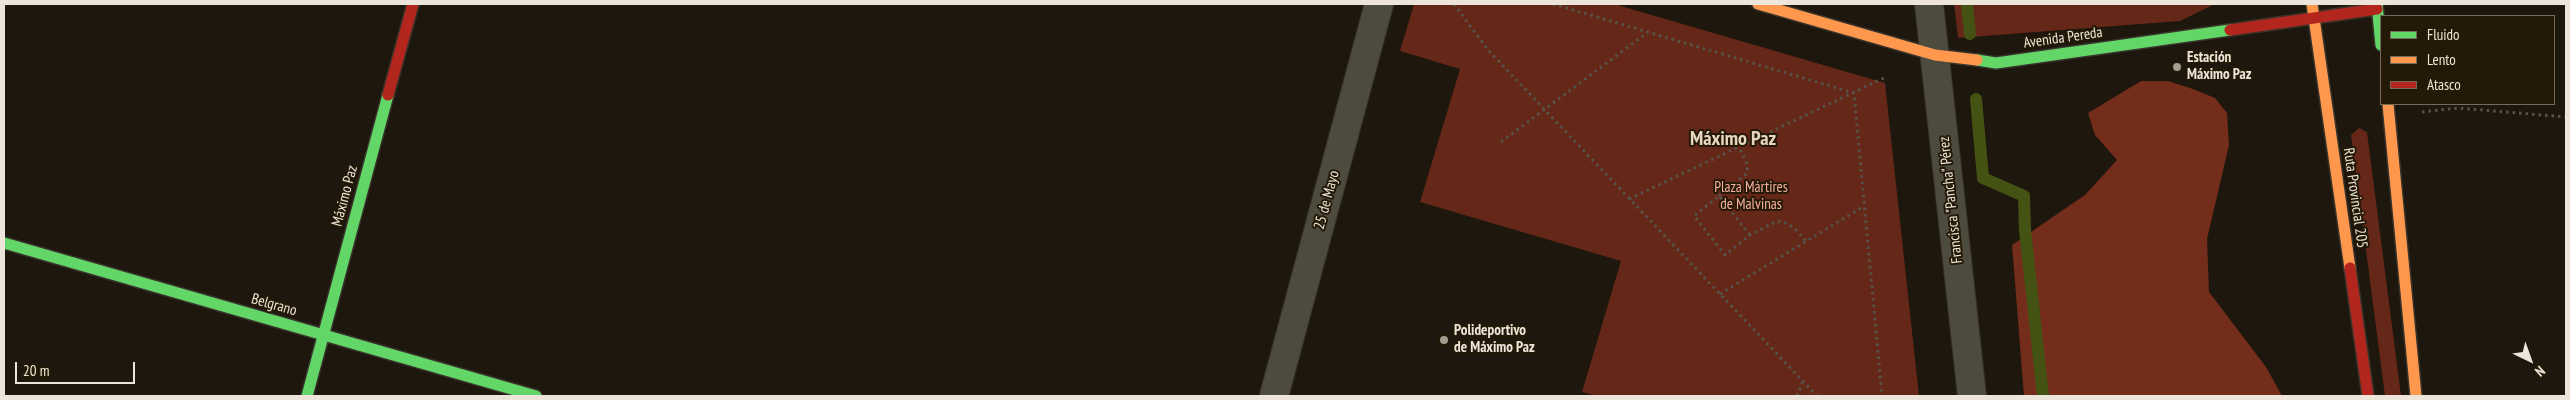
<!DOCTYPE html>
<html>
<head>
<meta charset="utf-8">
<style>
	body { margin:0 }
	#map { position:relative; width:2570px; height:400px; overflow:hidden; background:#1d170d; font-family:"PT Sans Narrow",sans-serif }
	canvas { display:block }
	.frame { position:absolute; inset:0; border:5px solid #ede5d9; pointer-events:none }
	.legend { position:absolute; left:2380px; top:15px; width:175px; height:90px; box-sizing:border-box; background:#241906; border:1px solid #746b5a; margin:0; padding:6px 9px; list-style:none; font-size:15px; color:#ede5d9 }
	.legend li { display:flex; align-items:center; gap:10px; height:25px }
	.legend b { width:25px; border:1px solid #746b5a }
	.north { position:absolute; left:2505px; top:335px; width:50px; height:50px; -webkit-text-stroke:4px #241906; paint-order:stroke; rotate:138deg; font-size:14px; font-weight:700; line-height:20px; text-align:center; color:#ede5d9 }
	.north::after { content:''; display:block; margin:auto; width:18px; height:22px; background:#ede5d9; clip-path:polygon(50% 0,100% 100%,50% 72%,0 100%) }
	.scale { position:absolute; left:15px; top:362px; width:120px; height:22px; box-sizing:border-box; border:2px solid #ede5d9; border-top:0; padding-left:6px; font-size:15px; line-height:18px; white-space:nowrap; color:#ede5d9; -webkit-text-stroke:4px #241906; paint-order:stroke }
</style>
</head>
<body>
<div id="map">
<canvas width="2570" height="400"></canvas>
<div class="frame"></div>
<ul class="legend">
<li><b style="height:6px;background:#63d668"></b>Fluido</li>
<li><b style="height:6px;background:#ff974d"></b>Lento</li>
<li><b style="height:6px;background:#b3261e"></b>Atasco</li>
</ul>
<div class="north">N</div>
<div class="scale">20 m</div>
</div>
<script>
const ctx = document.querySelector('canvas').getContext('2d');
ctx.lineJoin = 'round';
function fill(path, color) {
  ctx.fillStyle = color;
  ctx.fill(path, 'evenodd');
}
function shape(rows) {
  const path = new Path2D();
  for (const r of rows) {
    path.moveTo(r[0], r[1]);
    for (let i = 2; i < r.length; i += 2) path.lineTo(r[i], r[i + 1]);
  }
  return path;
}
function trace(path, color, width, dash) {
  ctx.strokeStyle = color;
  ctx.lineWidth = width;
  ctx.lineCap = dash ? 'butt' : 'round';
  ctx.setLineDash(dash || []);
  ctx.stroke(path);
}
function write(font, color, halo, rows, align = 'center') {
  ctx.font = font + ' "PT Sans Narrow",sans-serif';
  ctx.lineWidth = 4;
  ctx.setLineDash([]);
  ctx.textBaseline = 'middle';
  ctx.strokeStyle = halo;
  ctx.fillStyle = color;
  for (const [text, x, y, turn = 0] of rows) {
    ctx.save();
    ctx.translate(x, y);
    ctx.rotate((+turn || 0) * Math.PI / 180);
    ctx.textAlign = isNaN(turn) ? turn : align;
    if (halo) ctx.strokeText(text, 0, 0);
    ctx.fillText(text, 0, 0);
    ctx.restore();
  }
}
const green = shape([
	[1414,4,1614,4,1885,83,1919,396,1597,396,1582,392,1621,261,1420,202,1460,69,1400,51],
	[1954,4,2215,4,2180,21,1958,38],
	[2359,128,2367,132,2401,396,2385,396,2351,135]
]);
const forest = shape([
	[2141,81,2168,81,2193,89,2215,98,2227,113,2229,145,2207,239,2209,292,2266,367,2282,396,2024,396,2012,245,2085,195,2117,160,2095,135,2088,113]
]);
const stream = shape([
	[1967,4,1970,34],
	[1976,99,1983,178,2024,196,2025,230,2043,396]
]);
const path = shape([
	[1454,4,1488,50,1817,396],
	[1553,4,1854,93,1882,396],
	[2422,112,2458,108,2566,117],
	[1501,142,1648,32],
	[1719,196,1746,174,1748,166,1739,147],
	[1629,199,1886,77],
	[1750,235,1719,196,1694,216,1725,255,1750,235,1777,221,1787,223,1795,229,1806,241],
	[1720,294,1864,206],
	[1797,396,1803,381]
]);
const street = shape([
	[1929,4,1972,396],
	[1274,396,1379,4]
]);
const fast = shape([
	[2377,4,2381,45],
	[1977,60,1996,63,2230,30],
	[4,243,536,396],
	[307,396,388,95]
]);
const slow = shape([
	[1758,4,1935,55,1977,60],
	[2312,4,2350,268],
	[2388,104,2416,396]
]);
const jam = shape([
	[2230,30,2377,9],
	[388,95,413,4],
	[2350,268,2368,396]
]);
const markers = [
	[2177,67,5,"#a49d92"],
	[1444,340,5,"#a49d92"]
];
const streetNames = [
	["Avenida Pereda",2063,38,-8],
	["Máximo Paz",345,196,-75],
	["Ruta Provincial 205",2355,198,82],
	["25 de Mayo",1327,200,-75],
	["Francisca \"Pancha\" Pérez",1951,200,-96],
	["Belgrano",274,305,16]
];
const poiNames = [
	["Estación",2187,58],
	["Máximo Paz",2187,75],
	["Polideportivo",1454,331],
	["de Máximo Paz",1454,348]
];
const parkNames = [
	["Plaza Mártires",1751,188],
	["de Malvinas",1751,205]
];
const districtNames = [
	["Máximo Paz",1733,139]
];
fill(green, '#652718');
fill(forest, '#742c1b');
trace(stream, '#445313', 12);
trace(street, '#38332b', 30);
trace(fast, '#38332b', 14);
trace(slow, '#38332b', 14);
trace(jam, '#38332b', 14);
trace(path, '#575349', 3, [2.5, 4]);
trace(street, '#4d4a3e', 28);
trace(fast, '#63d668', 11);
trace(slow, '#ff974d', 11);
trace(jam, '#b3261e', 11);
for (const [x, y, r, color] of markers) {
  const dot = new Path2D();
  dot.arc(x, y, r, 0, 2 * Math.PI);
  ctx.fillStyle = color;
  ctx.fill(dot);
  trace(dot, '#241906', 2);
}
write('15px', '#ede5d9', '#241906', streetNames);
write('bold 15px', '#ede5d9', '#241906', poiNames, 'left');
write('15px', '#f7af9e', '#241906', parkNames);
write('bold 20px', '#e7d7c0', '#241906', districtNames);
</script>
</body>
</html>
